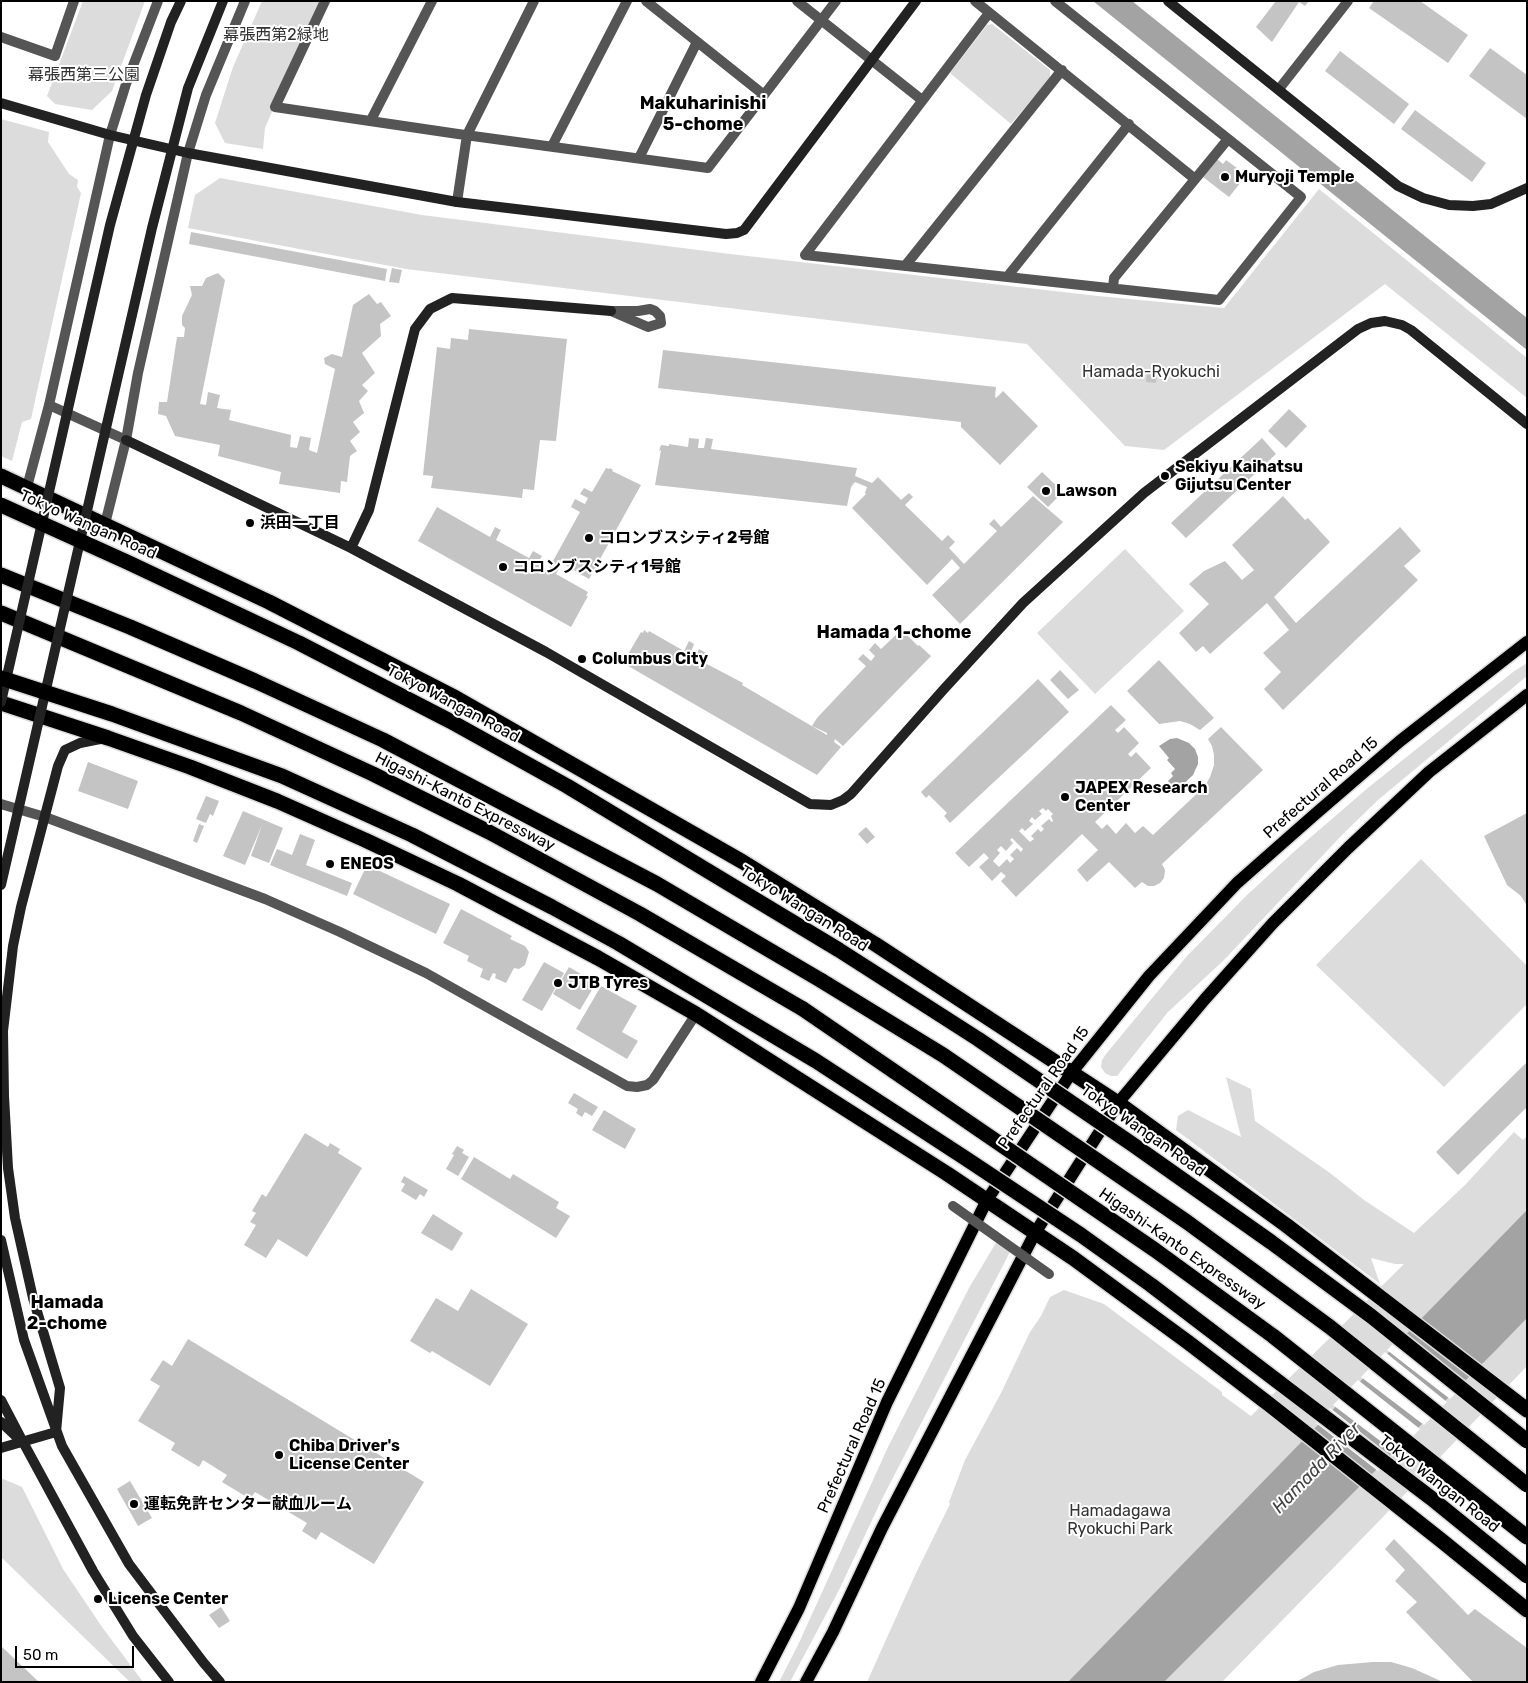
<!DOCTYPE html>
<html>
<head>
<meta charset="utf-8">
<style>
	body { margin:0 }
	#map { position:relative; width:1528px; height:1683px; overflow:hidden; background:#fff; font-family:Rubik,sans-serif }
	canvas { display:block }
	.frame { position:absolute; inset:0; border:2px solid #000; pointer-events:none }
	.scale { position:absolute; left:15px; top:1646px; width:119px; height:22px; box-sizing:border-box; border:2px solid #000; border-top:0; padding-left:6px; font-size:15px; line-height:18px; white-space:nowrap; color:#000; -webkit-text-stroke:4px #fff; paint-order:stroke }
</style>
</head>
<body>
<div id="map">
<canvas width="1528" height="1683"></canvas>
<div class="frame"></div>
<div class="scale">50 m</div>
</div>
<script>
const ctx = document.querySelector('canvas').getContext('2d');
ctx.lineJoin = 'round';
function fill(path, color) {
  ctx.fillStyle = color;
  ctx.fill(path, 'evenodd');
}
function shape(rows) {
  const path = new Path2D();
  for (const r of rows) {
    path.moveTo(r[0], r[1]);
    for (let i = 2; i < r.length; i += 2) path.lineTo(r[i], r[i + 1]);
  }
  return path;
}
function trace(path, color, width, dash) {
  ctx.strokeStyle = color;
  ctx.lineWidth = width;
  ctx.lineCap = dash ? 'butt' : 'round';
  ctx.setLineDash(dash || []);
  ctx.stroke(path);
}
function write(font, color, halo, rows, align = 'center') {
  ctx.font = font + ' Rubik,"Noto Sans JP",sans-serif';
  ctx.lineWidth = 4;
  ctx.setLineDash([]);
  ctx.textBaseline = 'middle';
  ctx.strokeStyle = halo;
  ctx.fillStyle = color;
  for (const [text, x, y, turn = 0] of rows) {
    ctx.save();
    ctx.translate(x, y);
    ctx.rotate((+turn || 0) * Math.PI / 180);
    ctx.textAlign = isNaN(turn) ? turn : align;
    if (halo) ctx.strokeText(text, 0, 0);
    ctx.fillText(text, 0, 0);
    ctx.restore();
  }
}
const green = shape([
	[83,1,145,1,112,91,92,110,55,104,47,96],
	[262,1,322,1,300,47,265,128,263,149,225,143,215,123,233,67],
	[992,24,1050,70,1050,78,1011,124,950,73,987,25],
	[1,119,49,132,48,142,69,174,78,180,77,187,81,193,31,419,22,422,12,461,1,456],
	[220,178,422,215,730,254,1098,296,1224,308,1319,189,1527,358,1527,398,1385,284,1164,450,1125,446,1027,344,406,269,188,228,195,195],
	[1125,549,1184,611,1095,694,1037,633],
	[1527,663,1527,676,1378,800,1342,835,1223,961,1168,1012,1117,1076,1111,1076,1105,1073,1101,1067,1102,1060,1106,1054,1187,956,1247,895,1297,849,1369,787,1513,672],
	[1421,859,1527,966,1527,1004,1444,1087,1316,965],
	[1226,1077,1251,1089,1255,1121,1330,1173,1364,1200,1414,1233,1465,1185,1514,1132,1523,1140,1527,1136,1527,1366,1382,1518,1222,1682,867,1682,916,1573,950,1504,949,1502,965,1460,1000,1395,1030,1332,1041,1316,1050,1297,1064,1290,1104,1304,1222,1392,1222,1395,1251,1416,1404,1264,1395,1264,1371,1258,1380,1284,1176,1130,1178,1116,1188,1110,1241,1137],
	[997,1241,1011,1250,883,1497,839,1590,790,1682,779,1682,798,1645,888,1447,969,1288],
	[1,1478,22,1487,63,1569,102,1627,143,1682,130,1682,1,1557]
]);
const water = shape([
	[1093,1,1132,1,1527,318,1527,350],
	[1177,738,1189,743,1195,749,1198,757,1198,764,1193,775,1176,791,1168,781,1173,776,1171,773,1175,769,1167,760,1169,758,1159,746,1170,739],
	[1527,1210,1527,1318,1495,1351,1164,1682,1068,1682]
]);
const pier = shape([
	[1404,1332,1467,1382,1450,1399,1387,1350],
	[1385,1352,1447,1402,1424,1425,1361,1377],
	[1358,1380,1420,1429,1396,1453,1333,1405],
	[1330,1408,1392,1457,1378,1471,1316,1423]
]);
const building = shape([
	[1276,1,1309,1,1305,6,1299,2,1272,42,1256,27],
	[1374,1,1420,1,1468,35,1448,63,1369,8],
	[1490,48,1527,75,1527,119,1469,76],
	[1340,51,1409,104,1394,124,1325,71],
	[1415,110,1486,163,1472,182,1401,129],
	[1217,159,1223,164,1226,160,1241,171,1236,178,1241,182,1229,197,1203,177],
	[191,232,387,269,385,281,189,244],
	[392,268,402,270,399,283,389,282],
	[218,273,225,280,200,404,206,405,208,392,220,395,217,408,231,410,229,420,291,435,290,447,297,448,300,436,311,438,309,450,317,453,335,369,325,364,324,358,332,354,342,357,353,305,369,294,377,304,381,302,391,316,380,324,381,336,362,353,375,373,362,385,368,391,359,401,364,413,353,422,360,432,350,441,357,451,350,456,347,482,341,481,340,493,279,484,281,472,218,456,220,445,175,436,166,416,158,414,159,402,167,402,177,337,184,337,185,328,182,325,182,316,192,295,190,286,202,286,206,278],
	[469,329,567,339,556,441,540,440,534,490,523,489,522,498,431,488,433,476,423,475,437,347,450,349,451,338,468,340],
	[663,350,996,387,995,396,996,398,1003,391,1038,426,1000,465,961,427,961,422,658,388],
	[1147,373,1157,374,1156,383,1146,382],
	[1289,409,1307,426,1286,448,1268,431],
	[689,438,699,439,698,448,704,448,706,438,713,439,711,449,857,468,855,476,872,483,878,477,901,500,909,493,913,497,905,505,942,541,948,535,955,542,949,548,964,564,997,531,989,524,994,519,1001,527,1033,496,1063,522,960,624,932,595,960,568,952,559,927,585,852,508,866,494,865,493,867,487,855,482,851,487,847,506,655,485,661,450,659,451,661,445,669,446,669,444,688,447],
	[1262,438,1276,454,1186,538,1171,523],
	[606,468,609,469,610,468,613,470,612,471,641,485,589,579,562,563,556,574,588,592,586,596,588,596,571,627,418,541,437,507,490,537,495,527,501,530,496,540,529,558,533,551,542,556,537,564,548,570,580,512,571,507,575,499,585,504,588,498,580,494,584,488,592,492],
	[1042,472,1063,492,1048,507,1027,487],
	[1283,496,1305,520,1308,518,1330,542,1274,597,1296,623,1400,527,1421,551,1404,566,1418,580,1283,710,1264,689,1281,672,1263,653,1289,630,1267,603,1210,654,1203,646,1196,652,1179,633,1209,604,1189,584,1204,571,1225,561,1242,580,1254,570,1232,545],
	[644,630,648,633,649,631,684,651,689,641,694,644,690,654,695,657,699,649,708,654,703,662,743,683,742,685,827,735,827,733,812,726,817,718,866,666,858,659,863,654,871,661,875,656,869,650,875,643,881,649,900,631,904,632,918,646,919,645,931,656,843,746,835,739,834,742,841,747,817,775,623,663,641,632,643,633],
	[1159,660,1214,718,1200,730,1190,724,1180,721,1159,724,1127,691],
	[1060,670,1079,690,1068,699,1050,680],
	[1038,679,1069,712,950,823,944,816,947,813,929,795,926,798,921,792],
	[1111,705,1126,720,1115,730,1118,733,1124,727,1139,743,1128,754,1131,757,1136,752,1151,768,1095,822,1102,829,1107,824,1116,834,1126,823,1135,833,1143,826,1153,835,1205,786,1210,777,1214,765,1214,755,1212,746,1208,739,1221,727,1263,770,1162,864,1165,870,1164,878,1160,883,1154,886,1148,886,1142,882,1135,888,1109,862,1087,882,1077,870,1098,850,1082,834,1016,897,1001,881,1006,876,1001,872,992,881,979,867,989,858,984,853,969,867,955,853],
	[1043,808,1046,811,1048,809,1053,814,1051,816,1053,821,1052,822,1049,819,1041,826,1044,829,1041,832,1038,829,1031,836,1034,839,1030,842,1019,831,1022,828,1025,831,1033,824,1029,821,1032,817,1035,820,1042,814,1039,811],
	[1012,838,1023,849,1021,852,1017,848,1010,855,1014,859,1010,863,1007,859,999,867,993,861,1000,853,997,850,1001,846,1006,851,1013,843,1010,840],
	[88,762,138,781,128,809,78,791],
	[206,796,219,801,213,816,210,814,206,823,196,819],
	[243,811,283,828,269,863,251,856,262,825,245,865,223,856],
	[1527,813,1527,906,1521,896,1507,885,1484,836],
	[199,824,204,826,197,843,193,841],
	[866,827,875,837,867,844,858,834],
	[300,834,315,840,306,865,352,883,347,896,270,865,277,849,292,855],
	[367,865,450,904,436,934,353,894],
	[461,909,512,936,510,939,525,946,529,952,525,965,519,969,514,968,506,983,495,978,496,974,493,973,489,981,480,977,483,969,467,961,469,956,443,943],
	[544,962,564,973,542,1011,522,1000],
	[569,967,596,983,580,1010,553,994],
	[601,986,637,1006,622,1032,638,1041,627,1059,576,1029],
	[1527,1062,1527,1107,1458,1175,1436,1152],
	[574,1093,598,1107,592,1116,585,1112,582,1117,576,1113,578,1109,568,1103],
	[604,1110,636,1129,625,1149,592,1130],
	[305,1133,328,1147,330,1143,340,1149,338,1153,362,1168,307,1257,278,1239,266,1258,244,1245,256,1225,250,1222,256,1213,252,1211,262,1194,266,1197],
	[457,1146,464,1150,462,1153,469,1157,458,1176,446,1169,454,1155,452,1154],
	[474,1157,510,1179,513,1174,559,1202,556,1208,570,1216,556,1238,461,1179],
	[404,1176,428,1190,424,1197,420,1194,416,1200,401,1191,405,1184,401,1182],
	[433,1214,463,1233,452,1251,421,1233],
	[471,1289,528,1324,490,1386,432,1351,430,1353,410,1341,436,1298,458,1311],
	[188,1339,424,1482,374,1564,321,1532,316,1540,302,1531,307,1523,255,1492,250,1499,222,1482,227,1475,203,1460,199,1467,171,1450,175,1443,138,1421,160,1386,150,1380,163,1360,172,1366],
	[130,1481,152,1518,138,1526,117,1489],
	[1394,1539,1468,1615,1475,1609,1527,1648,1527,1682,1473,1682,1406,1612,1417,1602,1395,1581,1405,1570,1385,1549],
	[221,1607,230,1621,219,1628,209,1615],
	[1,1646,39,1682,1,1682],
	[1373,1662,1391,1662,1412,1668,1443,1682,1296,1682,1314,1672,1338,1665]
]);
const street = shape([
	[325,1,275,107,458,134,708,168,836,1],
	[646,1,764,95],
	[797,1,922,100],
	[975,1,1195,179],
	[1,37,55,56,74,1],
	[1279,89,1348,1],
	[371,120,432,1],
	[552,146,627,1],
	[639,158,697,42],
	[457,202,467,135,534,1],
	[805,255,1219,300,1301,197,1055,1],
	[805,255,989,13],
	[905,266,1062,70],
	[1007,277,1129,124],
	[1113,288,1114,278,1228,139],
	[650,309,655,311,660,316,661,323,648,327,611,311,638,311,650,309],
	[49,405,126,440],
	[27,487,49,405,110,135,126,84,158,1],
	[105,524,126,440,138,373,188,153,206,95,245,1],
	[1,804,45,817,265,899,340,932,426,973,627,1086,637,1087,647,1085,653,1080,696,1014]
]);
const secondary = shape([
	[1168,1,1398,186,1423,198,1449,205,1473,206,1491,204,1527,188],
	[1,103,110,135,188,153,457,202,726,234,737,233,744,230,916,1],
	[126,440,351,548,546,652,810,804,831,805,843,800,851,794,944,689,1023,603,1144,493,1358,329,1371,323,1385,321,1402,325,1411,330,1527,424],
	[351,548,369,510,415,329,430,309,452,298,611,311],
	[1,1240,24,1340,62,1446,129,1564,203,1662,220,1682],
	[1,1400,23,1442,93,1571,133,1636,169,1682],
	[1,1422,18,1438],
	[1,1448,56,1432,60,1388,33,1298,15,1218,8,1168,4,1096,3,1031,13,946,21,907,58,766,65,750,80,743,105,738]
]);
const primary = shape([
	[761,1682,799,1608,887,1402,987,1200,1072,1072,1149,976,1237,883,1313,816,1400,741,1527,642],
	[806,1682,833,1632,882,1528,1035,1233,1118,1103,1205,999,1273,923,1348,848,1429,772,1527,695]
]);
const highway = shape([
	[1,476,269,602,456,698,743,862,875,944,1118,1103,1286,1225,1527,1410],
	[1,575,130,627,255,681,383,740,657,884,822,981],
	[1,613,241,713,373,774,489,832,640,914,803,1009],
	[1,703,108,738,190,767,277,801,365,840,458,884,598,958,696,1014,946,1173,1073,1258,1189,1343,1270,1405,1442,1541,1527,1610]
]);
const streetBridge = shape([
	[953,1206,1049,1274]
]);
const secondaryBridge = shape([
	[1,702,110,225,146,95,171,22,181,1],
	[1,885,152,228,188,88,223,1]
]);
const highwayBridge = shape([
	[1,505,127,562,299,643,450,721,567,786,839,950,978,1039,1132,1144,1271,1242,1371,1316,1527,1441],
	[1,678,112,714,282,776,412,835,552,907,618,943,816,1061,965,1158,1081,1235,1151,1285,1431,1498,1527,1576],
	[822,981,943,1055,1187,1222,1330,1327,1527,1485],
	[803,1009,1155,1250,1273,1336,1527,1537]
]);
const markers = [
	[1225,177,5,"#000"],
	[1165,476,5,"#000"],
	[1046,491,5,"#000"],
	[250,523,5,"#000"],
	[589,538,5,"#000"],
	[503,567,5,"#000"],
	[582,659,5,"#000"],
	[1065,797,5,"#000"],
	[330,864,5,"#000"],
	[558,983,5,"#000"],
	[279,1455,5,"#000"],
	[134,1504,5,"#000"],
	[98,1599,5,"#000"]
];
const parkNames = [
	["幕張西第2緑地",276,35],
	["幕張西第三公園",84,75],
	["Hamada-Ryokuchi",1151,372],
	["Hamadagawa",1120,1511],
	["Ryokuchi Park",1120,1529]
];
const poiNames = [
	["Muryoji Temple",1235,177],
	["Sekiyu Kaihatsu",1175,467],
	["Gijutsu Center",1175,485],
	["Lawson",1056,491],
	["浜田一丁目",260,523],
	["コロンブスシティ2号館",599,538],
	["コロンブスシティ1号館",513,567],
	["Columbus City",592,659],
	["JAPEX Research",1075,788],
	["Center",1075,806],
	["ENEOS",340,864],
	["JTB Tyres",568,983],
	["Chiba Driver's",289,1446],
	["License Center",289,1464],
	["運転免許センター献血ルーム",144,1504],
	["License Center",108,1599]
];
const streetNames = [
	["Tokyo Wangan Road",88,525,24],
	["Tokyo Wangan Road",453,704,28],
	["Prefectural Road 15",1321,788,-41],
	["Higashi-Kantō Expressway",465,802,27],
	["Tokyo Wangan Road",804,909,32],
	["Prefectural Road 15",1044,1088,-55],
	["Tokyo Wangan Road",1143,1131,35],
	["Higashi-Kanto Expressway",1182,1249,35],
	["Prefectural Road 15",852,1446,-66],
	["Tokyo Wangan Road",1439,1484,38]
];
const neighbourhoodNames = [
	["Makuharinishi",703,104],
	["5-chome",703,125],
	["Hamada 1-chome",894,633],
	["Hamada",67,1303],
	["2-chome",67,1324]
];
const waterNames = [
	["Hamada River",1317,1468,-46]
];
fill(green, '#dcdcdc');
fill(water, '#a3a3a3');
fill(pier, '#fff');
fill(building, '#c4c4c4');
trace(primary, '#dbdbdb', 15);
trace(highway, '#dbdbdb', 18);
trace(street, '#555', 10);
trace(secondary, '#222', 10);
trace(primary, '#000', 12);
trace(highway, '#000', 15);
trace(highwayBridge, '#dbdbdb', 18, []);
trace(streetBridge, '#555', 10);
trace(secondaryBridge, '#222', 10);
trace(highwayBridge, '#000', 15);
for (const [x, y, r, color] of markers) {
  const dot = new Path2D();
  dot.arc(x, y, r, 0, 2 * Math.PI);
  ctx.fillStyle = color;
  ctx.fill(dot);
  trace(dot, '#fff', 2);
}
write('16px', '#333', '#fff', parkNames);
write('bold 16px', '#000', '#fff', poiNames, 'left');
write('16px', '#000', '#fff', streetNames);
write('bold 18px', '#000', '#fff', neighbourhoodNames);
write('italic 18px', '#444', '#fff', waterNames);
</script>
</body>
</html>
